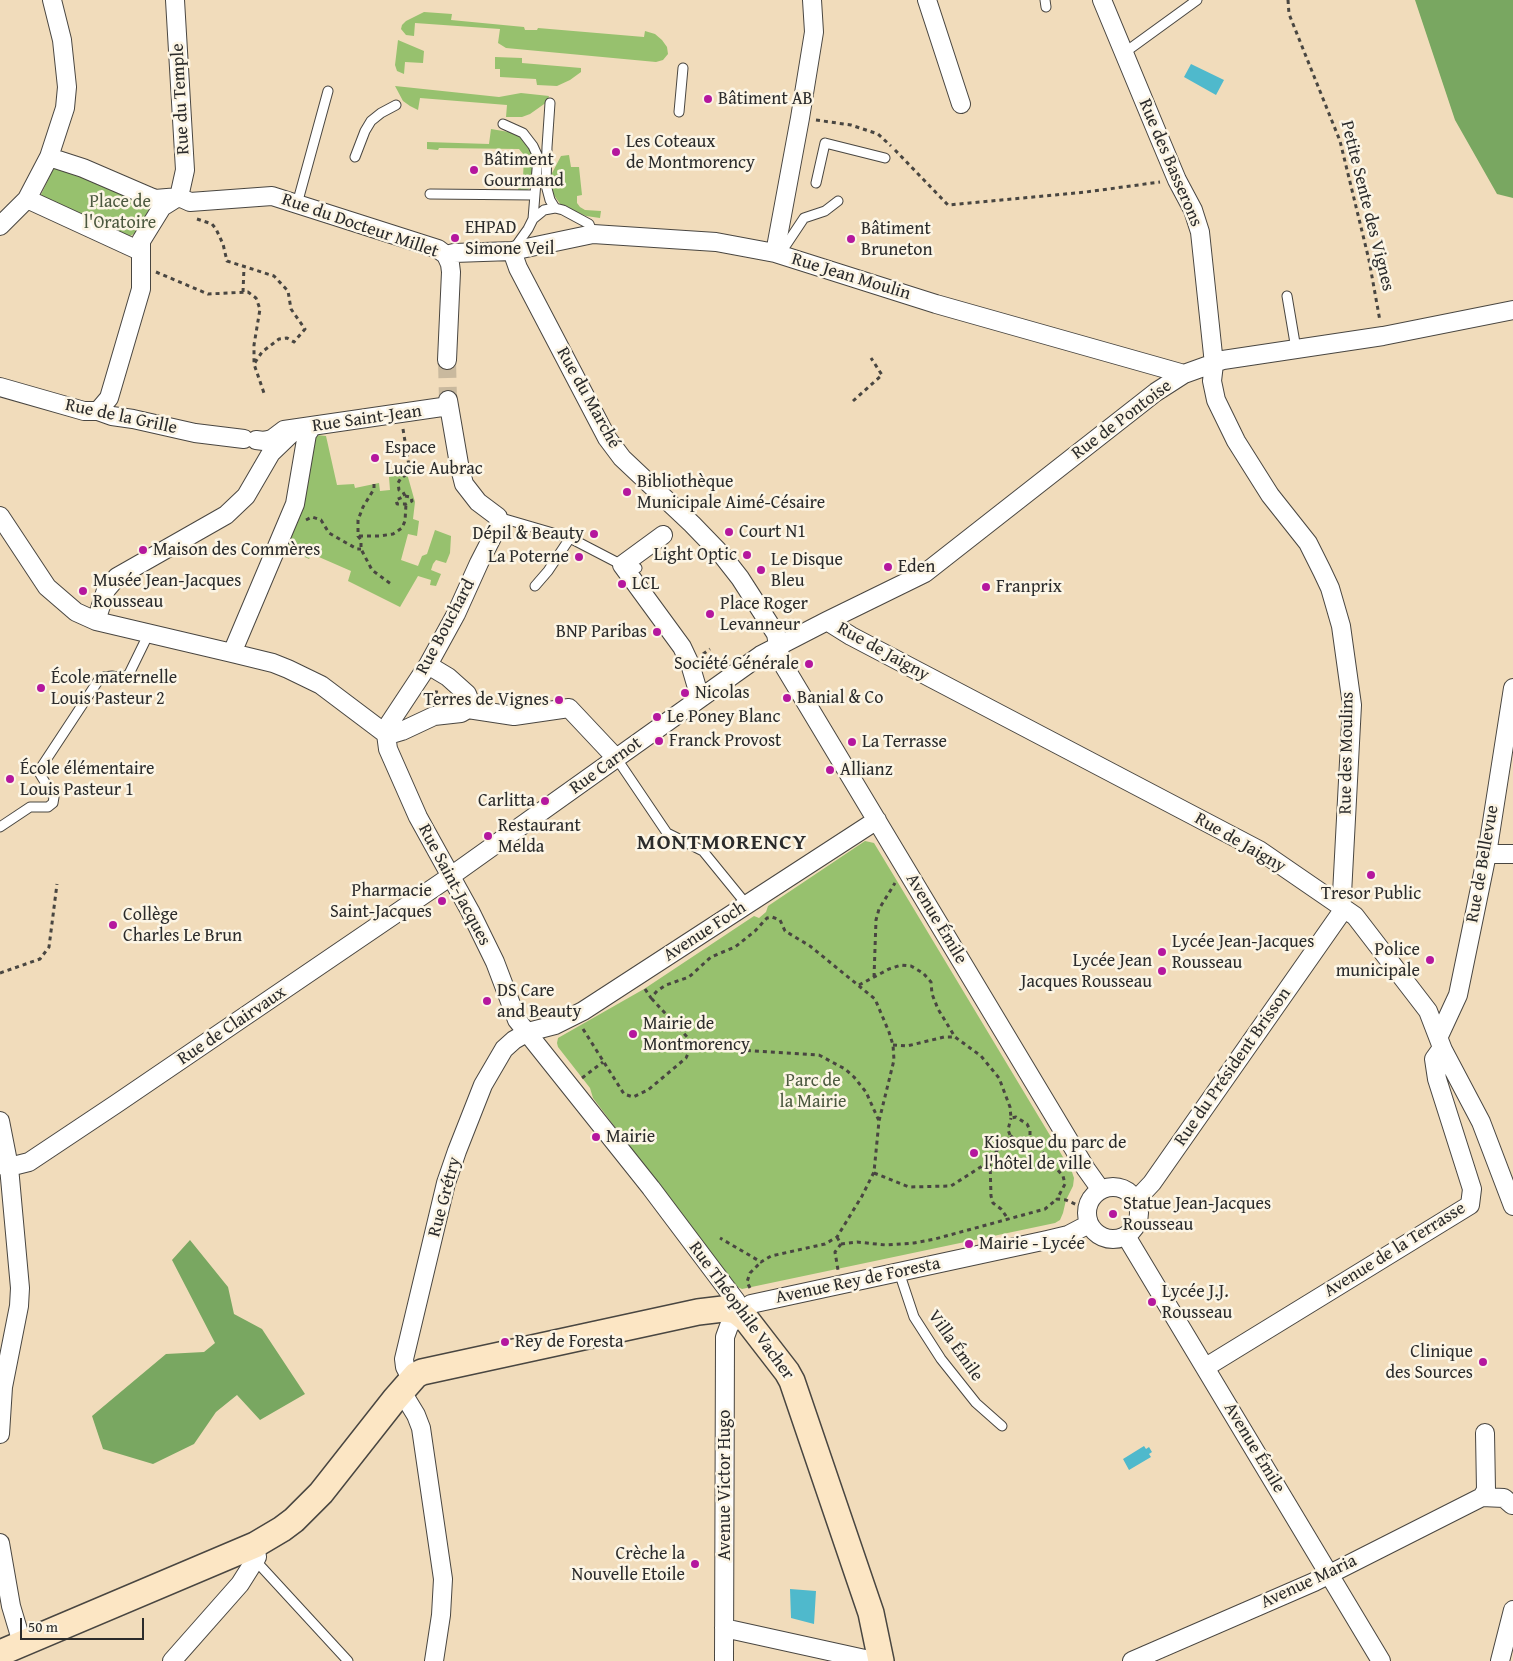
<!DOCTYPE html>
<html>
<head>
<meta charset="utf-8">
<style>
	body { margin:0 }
	#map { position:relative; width:1513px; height:1661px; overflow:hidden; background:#f1dcbb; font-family:"Gentium Book Plus",serif }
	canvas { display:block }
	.scale { position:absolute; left:20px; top:1618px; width:124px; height:22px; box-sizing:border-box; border:2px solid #2b2b2b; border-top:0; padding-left:6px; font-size:15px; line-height:18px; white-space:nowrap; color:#2b2b2b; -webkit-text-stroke:4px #fcf5e5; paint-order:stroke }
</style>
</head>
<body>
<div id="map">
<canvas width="1513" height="1661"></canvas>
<div class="scale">50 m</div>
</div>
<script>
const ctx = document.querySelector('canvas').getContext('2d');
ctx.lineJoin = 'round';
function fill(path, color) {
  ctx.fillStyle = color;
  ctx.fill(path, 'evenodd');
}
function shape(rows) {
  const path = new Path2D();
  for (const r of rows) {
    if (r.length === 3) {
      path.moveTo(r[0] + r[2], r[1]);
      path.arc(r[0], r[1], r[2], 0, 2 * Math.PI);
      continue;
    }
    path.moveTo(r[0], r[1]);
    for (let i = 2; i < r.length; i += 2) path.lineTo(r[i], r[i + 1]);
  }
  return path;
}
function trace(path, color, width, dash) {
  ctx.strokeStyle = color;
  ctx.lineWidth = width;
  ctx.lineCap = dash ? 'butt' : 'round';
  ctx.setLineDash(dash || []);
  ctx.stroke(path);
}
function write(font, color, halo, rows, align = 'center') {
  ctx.font = font + ' "Gentium Book Plus",serif';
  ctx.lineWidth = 5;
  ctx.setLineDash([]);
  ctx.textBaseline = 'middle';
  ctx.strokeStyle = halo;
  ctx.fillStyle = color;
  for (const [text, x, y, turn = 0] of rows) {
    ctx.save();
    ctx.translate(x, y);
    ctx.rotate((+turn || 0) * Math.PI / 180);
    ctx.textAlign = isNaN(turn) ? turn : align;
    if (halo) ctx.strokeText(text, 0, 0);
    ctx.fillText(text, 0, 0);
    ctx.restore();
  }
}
const green = shape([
	[424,12,452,14,451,20,524,27,525,30,537,30,538,28,644,37,645,31,655,34,662,40,667,47,668,54,663,60,656,62,506,48,498,43,500,29,415,23,414,36,406,35,401,29,402,25,406,21],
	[398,40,424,51,423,63,405,62,404,74,397,71,395,65],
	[495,57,522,58,522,63,581,68,581,72,570,80,557,86,537,85,536,79,500,77,500,69,495,69],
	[395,86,499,97,521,93,549,96,547,102,530,114,522,117,506,117,507,105,420,98,418,110,410,106,403,101],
	[491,129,515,133,525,140,533,153,535,174,532,187,527,190,518,190,518,183,523,178,524,155,519,149,439,148,438,150,427,149,427,142,489,144],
	[569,155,571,167,579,167,582,195,577,196,577,203,580,207,585,210,601,211,600,218,586,216,561,205,553,194,550,185,551,175,561,156],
	[56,163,147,202,150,208,135,233,129,237,39,199],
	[307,434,326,436,337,485,354,484,355,488,379,483,380,491,390,490,389,477,392,476,392,473,406,470,415,502,413,519,419,521,417,536,408,534,401,560,418,566,422,556,427,554,435,530,451,536,450,553,446,563,436,560,433,564,431,570,441,574,436,586,430,585,431,580,418,576,400,607,348,581,351,571,312,554,309,559,294,552,294,550,284,545],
	[865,841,874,843,894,876,1072,1172,1074,1178,1073,1186,1066,1200,1063,1213,1060,1220,1055,1223,742,1289,735,1286,593,1098,590,1088,558,1047,557,1043,558,1038,644,989,754,916,759,918,766,912,768,906]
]);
const forest = shape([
	[1415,0,1513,0,1513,198,1497,194,1455,120],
	[190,1240,228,1287,234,1314,262,1329,305,1394,260,1420,237,1395,216,1412,194,1444,153,1464,103,1449,92,1416,166,1354,204,1352,215,1343,172,1260]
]);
const water = shape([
	[1191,64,1224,80,1216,95,1184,77],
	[1144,1446,1146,1449,1149,1447,1152,1452,1149,1454,1151,1457,1129,1470,1123,1459],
	[790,1589,816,1591,814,1624,791,1618]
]);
const streetTunnel = shape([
	[447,360,448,400]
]);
const path = shape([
	[1288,0,1289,14,1340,141,1369,260,1380,321],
	[816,120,851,125,878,134,891,146],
	[895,150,948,205,1086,192,1160,182],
	[197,219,212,224,216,229,223,244,227,261,274,276,288,291,291,309,305,329,294,342,287,338,279,339,262,352,254,364],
	[156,272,208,294,248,292,256,298,260,309,254,345,254,364,265,396],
	[243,292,244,267],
	[853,401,882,375,871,358],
	[403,429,410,472,401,478,398,483,399,490,403,492,405,496],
	[374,484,374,489,363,507,358,520,358,536,361,540,361,549,372,570,391,584],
	[405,496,411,497,412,501,406,504,397,504,396,500,405,496],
	[306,520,312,517,321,520,329,533,357,549,361,549],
	[359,536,379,536,393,534,402,528,405,521,406,504],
	[703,654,710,649],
	[430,700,436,694,437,689],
	[0,973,40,959,49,947,57,884],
	[874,977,876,920,879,909,895,883],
	[859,985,889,969,901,965,911,966,923,973,931,982,932,994,938,1009,955,1037,981,1056,999,1078,1010,1107,1011,1118,1016,1117,1027,1124,1030,1130,1030,1138],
	[645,989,651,998,657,991,666,985,689,977,711,957,735,947,755,931,767,918,772,917,780,920,785,931,810,946,875,999,889,1032,893,1045,894,1060,879,1121,874,1172,862,1196,837,1237,825,1244,771,1256,761,1262,720,1238],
	[583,1029,624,1094,633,1097,648,1090,686,1058,691,1047,689,1039,651,998],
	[893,1045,907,1046,944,1037,955,1037],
	[691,1047,819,1055,845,1069,854,1077,866,1092,879,1121],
	[582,1078,603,1062],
	[1010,1135,1008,1130,1011,1118],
	[990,1162,991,1196,993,1203,1001,1209,1009,1220],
	[874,1173,909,1187,951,1186,990,1161,998,1149,1005,1143,1010,1135,1015,1140,1030,1138,1063,1176,1065,1184,1057,1199,1066,1200,1084,1208],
	[837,1237,841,1244,835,1252,838,1270],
	[841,1244,857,1242,886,1245,914,1243,935,1239,1045,1209,1057,1199],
	[750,1288,747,1282,750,1273,761,1262]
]);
const lane = shape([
	[1045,0,1046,7],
	[1124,53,1197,0],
	[550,103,547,147,546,185,550,200,555,208,563,210,589,224,593,234],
	[679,112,683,68],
	[503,124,523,133,533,146,538,157,533,219,528,229,513,250],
	[355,157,365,131,371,121,381,113,396,105],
	[816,183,825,143,885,158],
	[430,194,534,195],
	[297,204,328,91],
	[533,219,544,210,555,208],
	[777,252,786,245,804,218,825,211,838,201],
	[1287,296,1296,349],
	[655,489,669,482],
	[498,517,570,538,622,565,637,568],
	[535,586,548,571,570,538],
	[617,759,667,833,703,851,747,905],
	[0,827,30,807,48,807,53,803,54,797,40,774,42,766,98,681,104,677,112,676,122,678,129,674,149,633],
	[899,1272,914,1317,941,1359,976,1403,1002,1426],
	[255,1560,348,1661]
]);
const street = shape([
	[175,0,185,170,179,197],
	[927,0,961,104],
	[1102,0,1156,130,1177,180,1193,210,1200,232,1214,364,1212,381,1216,400,1236,441,1270,495,1308,543,1322,571,1330,588,1341,626,1352,705,1341,913,1152,1183,1136,1200],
	[49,157,83,168,155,199,179,197,190,202,272,196,438,249,446,255,454,253,512,251,593,234,716,242,775,253,936,304,1184,374],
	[27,199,140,251],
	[0,226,27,199,49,157,65,108,67,87,62,40,52,0],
	[512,251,518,268,607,438,622,458,692,524,722,555,740,578,776,634,781,661,1086,1169,1101,1190],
	[775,253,800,118,814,32,812,0],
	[446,255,450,264,451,272,447,360],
	[0,387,84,411,98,411,112,416,133,419,195,433,244,439],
	[448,400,459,464,464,484,478,502,498,517,499,524,479,563,456,614,428,665,389,724,386,734,388,749,418,817,470,911,495,962,517,1020,651,1188,736,1301,739,1313],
	[98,411,109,398,141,289,141,241,162,207,178,197],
	[256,440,264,441,272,439,284,430,449,406],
	[0,516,47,587,76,612,96,621,232,653,273,663,288,669,321,685,386,734],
	[663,535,622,565,682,647,690,664,700,698],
	[96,621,106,590,117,577,226,515,246,496,271,453,296,429],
	[827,621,851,636,1259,850,1355,916,1428,1011,1443,1050,1481,1122,1513,1206],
	[232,653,295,504,307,434,312,427],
	[468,709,514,716,569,708,617,759],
	[386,734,392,734,402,731,434,716,461,713,468,709,469,699,467,694,448,677,428,665],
	[1487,854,1513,854],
	[1439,1036,1458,995,1487,854,1513,688],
	[0,1121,9,1167,20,1288,19,1306,3,1387,0,1434],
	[0,1165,9,1167,29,1162,116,1104,451,876,761,655,827,621,925,573,1156,392,1184,374,1223,360,1383,336,1513,310],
	[1113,1213,26],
	[1126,1236,1381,1661],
	[1206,1367,1470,1205,1472,1189,1437,1079,1434,1059,1439,1052,1443,1050],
	[412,1380,405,1367,404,1359,446,1183,457,1151,483,1085,504,1049,514,1040,528,1032,555,1025,583,1011,877,820],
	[402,1392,416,1415,421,1428,443,1579,441,1615,434,1661],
	[1482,1497,1504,1498,1512,1505],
	[0,1543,11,1606,22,1643],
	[724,1628,874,1661],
	[172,1661,240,1584,257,1557,255,1545],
	[724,1661,725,1337,729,1326,739,1313,751,1304,1047,1240,1068,1235,1089,1224],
	[1132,1661,1314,1582,1482,1497,1486,1490,1485,1433],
	[1500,1661,1513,1610]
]);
const secondary = shape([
	[0,1653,255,1545,282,1529,294,1520,321,1493,395,1399,416,1375,422,1372,698,1312,723,1309,736,1311,746,1319,787,1372,792,1381,871,1613,881,1661]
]);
const markers = [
	[708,99,5,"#b5179e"],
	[616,152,5,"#b5179e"],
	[474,170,5,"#b5179e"],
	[455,238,5,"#b5179e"],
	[851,239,5,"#b5179e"],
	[375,458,5,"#b5179e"],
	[627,492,5,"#b5179e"],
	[729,532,5,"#b5179e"],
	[594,534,5,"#b5179e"],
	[143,550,5,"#b5179e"],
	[747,555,5,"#b5179e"],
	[579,557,5,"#b5179e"],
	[888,567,5,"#b5179e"],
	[761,570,5,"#b5179e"],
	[622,584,5,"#b5179e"],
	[986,587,5,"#b5179e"],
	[83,591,5,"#b5179e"],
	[710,614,5,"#b5179e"],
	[657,632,5,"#b5179e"],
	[809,664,5,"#b5179e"],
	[41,688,5,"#b5179e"],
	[685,693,5,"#b5179e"],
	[787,698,5,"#b5179e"],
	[559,700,5,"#b5179e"],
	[657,717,5,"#b5179e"],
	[659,741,5,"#b5179e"],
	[852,742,5,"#b5179e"],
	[830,770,5,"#b5179e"],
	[10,779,5,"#b5179e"],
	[545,801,5,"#b5179e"],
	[488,836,5,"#b5179e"],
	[1371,875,5,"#b5179e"],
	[442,901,5,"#b5179e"],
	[113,925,5,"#b5179e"],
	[1162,952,5,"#b5179e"],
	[1430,960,5,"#b5179e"],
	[1162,971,5,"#b5179e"],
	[487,1001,5,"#b5179e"],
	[633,1034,5,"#b5179e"],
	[596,1137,5,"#b5179e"],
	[974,1153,5,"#b5179e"],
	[1113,1214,5,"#b5179e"],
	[969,1244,5,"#b5179e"],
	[1152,1302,5,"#b5179e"],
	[505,1342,5,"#b5179e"],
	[1483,1362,5,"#b5179e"],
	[695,1564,5,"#b5179e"]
];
const streetNames = [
	["Rue du Temple",181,99,-93],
	["Rue des Basserons",1170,163,67],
	["Petite Sente des Vignes",1367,206,76],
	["Rue du Docteur Millet",360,226,19],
	["Rue Jean Moulin",851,277,17],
	["Rue du Marché",588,398,61],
	["Rue de la Grille",121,417,12],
	["Rue Saint-Jean",367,419,-8],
	["Rue de Pontoise",1122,420,-37],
	["Rue Bouchard",446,627,-62],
	["Rue de Jaigny",883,652,29],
	["Rue des Moulins",1347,753,-89],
	["Rue Carnot",606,766,-36],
	["Rue de Jaigny",1240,843,30],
	["Rue de Bellevue",1483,864,-80],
	["Rue Saint-Jacques",454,885,62],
	["Avenue Émile",936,919,59],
	["Avenue Foch",705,932,-33],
	["Rue de Clairvaux",232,1026,-34],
	["Rue du Président Brisson",1233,1067,-55],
	["Rue Grétry",445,1197,-75],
	["Avenue de la Terrasse",1395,1250,-32],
	["Avenue Rey de Foresta",858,1281,-12],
	["Rue Théophile Vacher",741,1311,54],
	["Villa Émile",955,1346,55],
	["Avenue Émile",1254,1448,59],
	["Avenue Victor Hugo",725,1485,-90],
	["Avenue Maria",1309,1582,-25]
];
const poiNames = [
	["Bâtiment AB",718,99],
	["Les Coteaux",626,142],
	["de Montmorency",626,163],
	["Bâtiment",484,160],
	["Gourmand",484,181],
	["EHPAD",465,228],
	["Simone Veil",465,249],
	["Bâtiment",861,229],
	["Bruneton",861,250],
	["Espace",385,448],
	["Lucie Aubrac",385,469],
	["Bibliothèque",637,482],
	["Municipale Aimé-Césaire",637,503],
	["Court N1",739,532],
	["Dépil & Beauty",584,534,"right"],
	["Maison des Commères",153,550],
	["Light Optic",737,555,"right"],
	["La Poterne",569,557,"right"],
	["Le Disque",771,560],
	["Bleu",771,581],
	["Eden",898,567],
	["Musée Jean-Jacques",93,581],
	["Rousseau",93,602],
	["LCL",632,584],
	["Franprix",996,587],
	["Place Roger",720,604],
	["Levanneur",720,625],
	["BNP Paribas",647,632,"right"],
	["Société Générale",799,664,"right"],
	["École maternelle",51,678],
	["Louis Pasteur 2",51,699],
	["Nicolas",695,693],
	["Banial & Co",797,698],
	["Terres de Vignes",549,700,"right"],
	["Le Poney Blanc",667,717],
	["Franck Provost",669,741],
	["La Terrasse",862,742],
	["École élémentaire",20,769],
	["Louis Pasteur 1",20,790],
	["Allianz",840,770],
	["Carlitta",535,801,"right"],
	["Restaurant",498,826],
	["Melda",498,847],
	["Pharmacie",432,891,"right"],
	["Saint-Jacques",432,912,"right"],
	["Tresor Public",1371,894,"center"],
	["Collège",123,915],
	["Charles Le Brun",123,936],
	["Lycée Jean-Jacques",1172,942],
	["Rousseau",1172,963],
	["Police",1420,950,"right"],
	["municipale",1420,971,"right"],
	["Lycée Jean",1152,961,"right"],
	["Jacques Rousseau",1152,982,"right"],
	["DS Care",497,991],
	["and Beauty",497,1012],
	["Mairie de",643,1024],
	["Montmorency",643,1045],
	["Mairie",606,1137],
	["Kiosque du parc de",984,1143],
	["l'hôtel de ville",984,1164],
	["Statue Jean-Jacques",1123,1204],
	["Rousseau",1123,1225],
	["Mairie - Lycée",979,1244],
	["Lycée J.J.",1162,1292],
	["Rousseau",1162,1313],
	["Rey de Foresta",515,1342],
	["Clinique",1473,1352,"right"],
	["des Sources",1473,1373,"right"],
	["Crèche la",685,1554,"right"],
	["Nouvelle Etoile",685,1575,"right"]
];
const parkNames = [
	["Place de",120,202],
	["l'Oratoire",120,223],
	["Parc de",813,1081],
	["la Mairie",813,1102]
];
const districtNames = [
	["MONTMORENCY",722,843]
];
fill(green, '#97c16e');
fill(forest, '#79a761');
fill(water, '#4fb9cc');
trace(streetTunnel, '#c9b99e', 18, [18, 9]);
trace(lane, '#494641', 11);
trace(street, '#494641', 20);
trace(secondary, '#494641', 28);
trace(path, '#494641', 3, [4, 4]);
trace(lane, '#fff', 9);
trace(street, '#fff', 18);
trace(secondary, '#fce6c4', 25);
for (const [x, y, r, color] of markers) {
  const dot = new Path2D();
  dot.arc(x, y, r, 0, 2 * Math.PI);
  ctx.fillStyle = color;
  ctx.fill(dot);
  trace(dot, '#fcf5e5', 2);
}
write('18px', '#2b2b2b', '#fcf5e5', streetNames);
write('18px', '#2b2b2b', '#fcf5e5', poiNames, 'left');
write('18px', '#4b583f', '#fcf5e5', parkNames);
ctx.letterSpacing = '1px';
write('bold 22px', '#2b2b2b', '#fcf5e5', districtNames);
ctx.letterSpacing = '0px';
</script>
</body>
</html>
